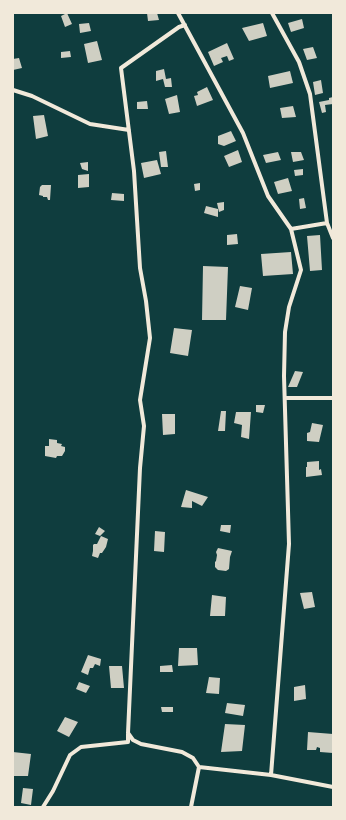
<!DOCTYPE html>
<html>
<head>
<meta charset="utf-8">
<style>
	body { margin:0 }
	#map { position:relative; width:346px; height:820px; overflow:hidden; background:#0f3d3e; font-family:Lato,sans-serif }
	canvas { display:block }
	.frame { position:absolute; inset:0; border:14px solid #f1e9da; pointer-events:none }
</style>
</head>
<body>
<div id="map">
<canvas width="346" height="820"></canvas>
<div class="frame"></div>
</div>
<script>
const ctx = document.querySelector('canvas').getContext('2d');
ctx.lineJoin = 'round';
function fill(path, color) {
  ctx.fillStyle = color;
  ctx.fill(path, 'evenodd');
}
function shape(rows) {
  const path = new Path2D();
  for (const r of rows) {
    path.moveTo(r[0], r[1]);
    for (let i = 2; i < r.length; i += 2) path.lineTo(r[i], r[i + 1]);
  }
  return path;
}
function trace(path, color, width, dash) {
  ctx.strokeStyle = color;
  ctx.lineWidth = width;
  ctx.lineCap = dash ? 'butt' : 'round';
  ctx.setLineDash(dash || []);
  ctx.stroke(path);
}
const building = shape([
	[67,13,72,24,65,27,61,16],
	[147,13,157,13,159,20,148,21],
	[302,19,304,28,291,32,288,23],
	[89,23,91,31,80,33,79,24],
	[263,23,267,36,249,41,242,28],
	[97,41,102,60,88,63,84,44],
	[227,43,234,59,229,61,227,56,221,58,223,62,214,66,208,52],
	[313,47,317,58,307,60,303,49],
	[70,51,71,57,61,58,61,52],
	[19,58,22,68,13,70,13,59],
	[164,69,166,79,171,78,172,87,165,87,163,79,156,81,156,71],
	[290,71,293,83,270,88,268,76],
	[321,80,323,93,315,95,313,82],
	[207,87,213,100,197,106,194,96,198,95,197,92],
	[177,95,180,112,169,114,165,99],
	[333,97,333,104,325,105,326,112,322,113,319,102,329,100,329,98],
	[147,101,148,109,137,109,137,102],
	[293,106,296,117,282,118,280,108],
	[44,115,48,136,36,139,33,116],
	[231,131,236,141,224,146,218,144,218,136],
	[238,150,242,162,229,167,224,156],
	[166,151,168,167,161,167,159,152],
	[278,152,281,160,266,163,263,155],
	[291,152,301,152,304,160,293,162],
	[157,160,161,174,144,178,141,163],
	[88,162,88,171,82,169,80,163],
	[303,169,303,175,295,176,294,170],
	[89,174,89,187,78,188,78,175],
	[288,178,292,191,278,194,274,182],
	[200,183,200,190,195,191,194,184],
	[42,185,51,185,50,200,48,200,47,197,43,197,43,196,39,195,40,187],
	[112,193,124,194,124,201,111,200],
	[304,198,306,208,300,209,299,199],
	[224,202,224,210,219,212,217,203],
	[206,206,218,209,218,217,204,213],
	[237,234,238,244,227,245,227,235],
	[320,235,322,270,310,271,307,236],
	[291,252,293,274,263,276,261,254],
	[203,266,228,267,226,320,202,320],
	[240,286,252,288,248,310,235,307],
	[174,328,192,330,188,356,170,353],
	[295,371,303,372,297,387,288,387],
	[256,405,265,405,263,413,256,412],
	[221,411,226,411,225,431,218,431],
	[236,412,251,412,249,439,241,437,242,425,234,423],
	[162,414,175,414,175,434,163,435],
	[312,423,323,425,319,442,307,441,307,433,310,432],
	[49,439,57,440,57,443,62,444,61,446,65,447,65,451,62,456,57,456,56,458,45,456,45,446,49,446],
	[319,461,319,470,321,469,322,475,306,477,306,467,307,467,307,462],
	[186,490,208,497,202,506,192,501,192,508,181,507],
	[221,525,231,525,230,533,220,531],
	[99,527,105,531,100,536,95,534],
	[155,531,165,532,164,552,154,551],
	[101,536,108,539,106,547,102,553,100,553,98,558,92,556,93,551,93,545,94,544,97,544],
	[218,548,232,551,230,557,229,569,226,571,218,570,215,567,215,562,216,561,217,555,216,552],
	[312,592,315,607,304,609,300,593],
	[212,595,226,597,225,616,210,616],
	[179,648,197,648,198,665,178,666],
	[88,655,101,659,100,666,95,664,93,668,90,668,88,675,81,672],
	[172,665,173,672,160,672,160,666],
	[109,666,122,666,124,688,111,688],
	[209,677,220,678,219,694,206,693],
	[79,682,90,686,86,693,76,689],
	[305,685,306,699,294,701,294,687],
	[227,703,245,705,243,716,225,713],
	[161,707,173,707,173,712,162,712],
	[65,717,78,722,69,737,57,731],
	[225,724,245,725,242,751,221,752],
	[308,732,333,734,333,753,320,752,320,748,317,747,316,750,307,750],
	[13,752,31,754,28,776,13,776],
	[23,788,33,789,31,805,21,803]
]);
const minor = shape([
	[178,13,243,133,268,196,291,229,301,270,289,307,285,332,284,376,289,544,271,775],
	[272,13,299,62,310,94,327,223,333,238],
	[185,25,179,27,121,68,134,171,140,268,146,301,150,338,140,400,144,426,140,468,128,733,133,740,141,744,182,752,193,758,199,767,191,807],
	[13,90,32,96,90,124,129,130],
	[291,229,327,223],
	[285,398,333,398],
	[199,767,271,775,333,787],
	[43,807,53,791,70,755,81,747,128,742,128,734]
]);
fill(building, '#cfcfc3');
trace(minor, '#f1e9da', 4);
</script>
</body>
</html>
